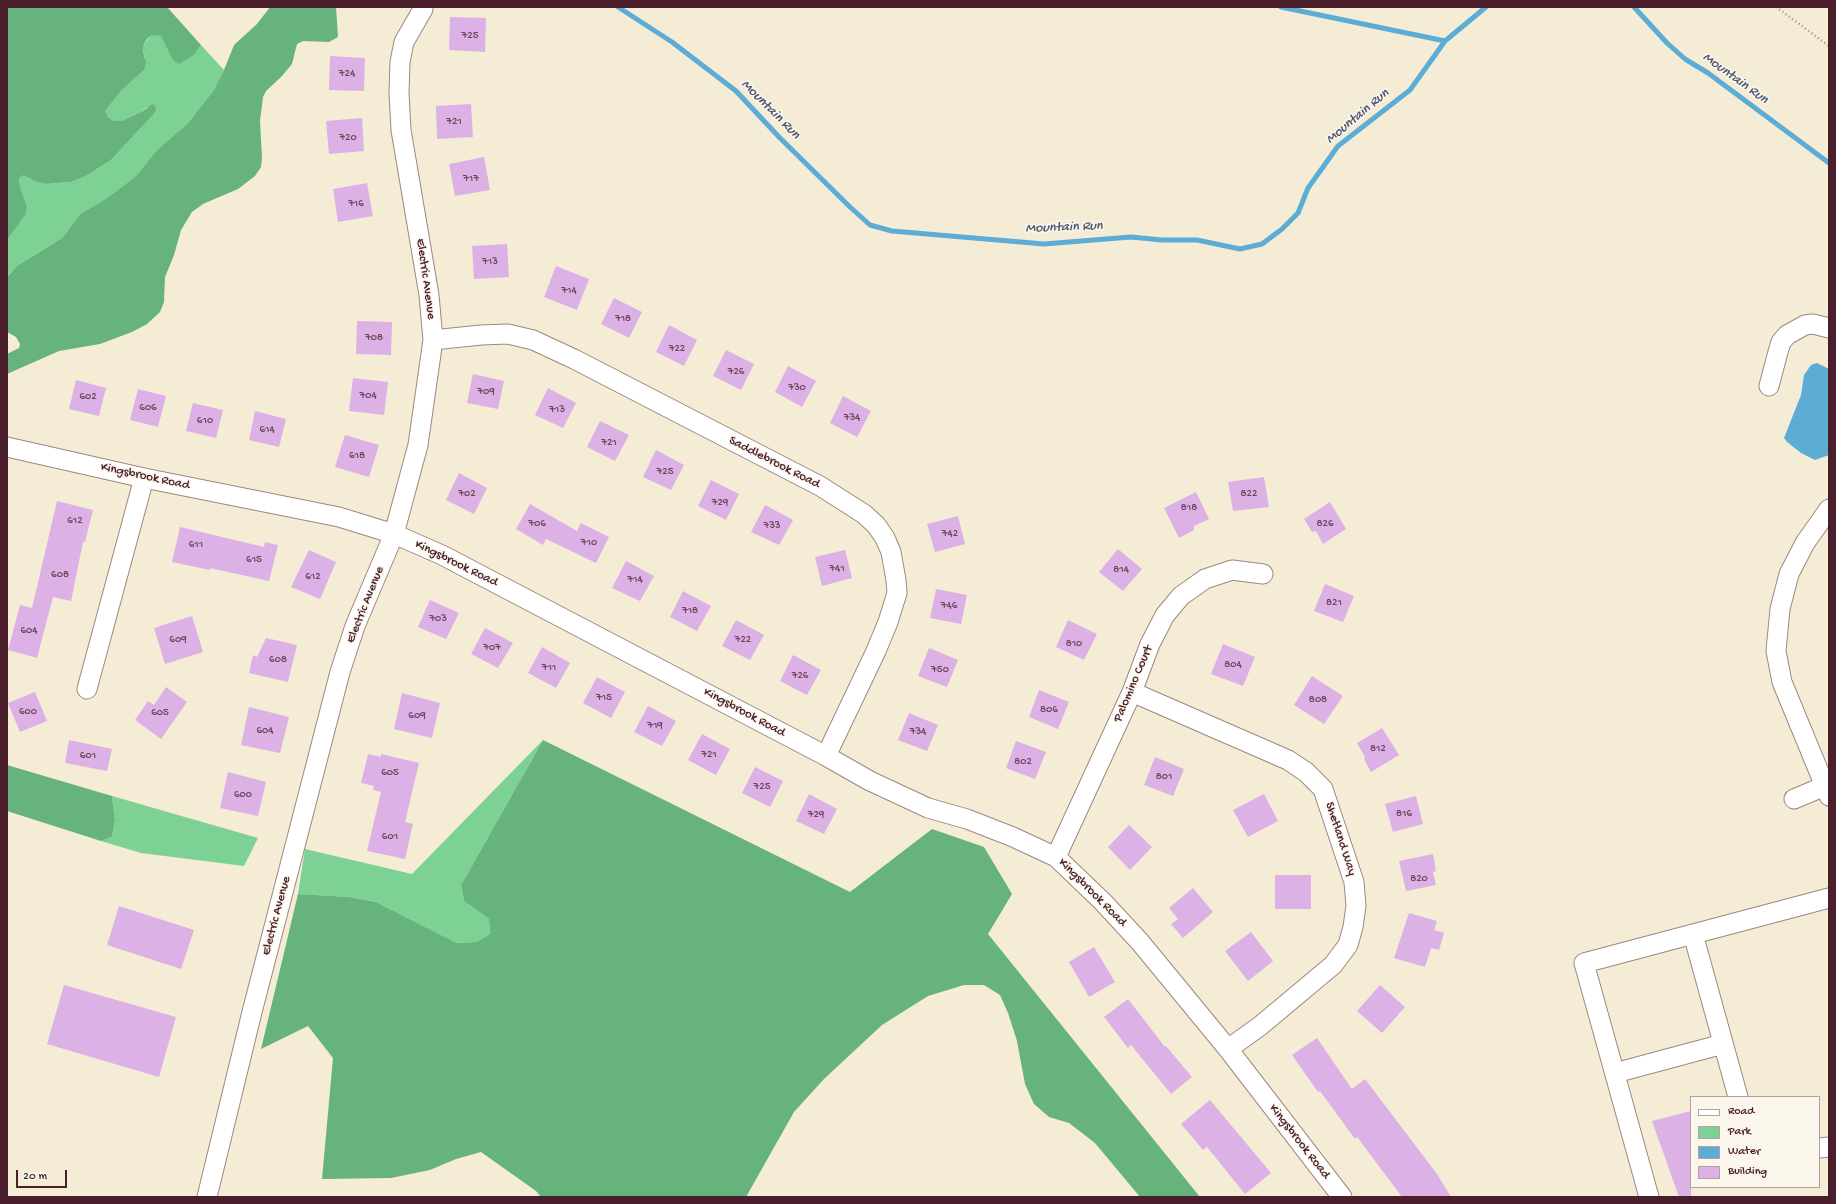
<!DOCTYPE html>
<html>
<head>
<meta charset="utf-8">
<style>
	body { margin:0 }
	#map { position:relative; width:1836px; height:1204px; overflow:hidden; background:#f5ecd6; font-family:"Gochi Hand",sans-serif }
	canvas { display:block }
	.frame { position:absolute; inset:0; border:8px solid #4a1f2b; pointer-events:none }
	.legend { position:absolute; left:1690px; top:1096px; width:130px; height:92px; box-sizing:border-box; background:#fbf7ec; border:1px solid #b4a19f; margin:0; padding:5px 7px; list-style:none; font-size:12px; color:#4a1f2b }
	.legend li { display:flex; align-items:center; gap:8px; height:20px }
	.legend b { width:20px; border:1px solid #b4a19f }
	.scale { position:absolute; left:16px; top:1170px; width:51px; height:18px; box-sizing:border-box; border:2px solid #4a1f2b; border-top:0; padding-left:5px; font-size:12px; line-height:14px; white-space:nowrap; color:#4a1f2b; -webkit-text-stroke:3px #fbf7ec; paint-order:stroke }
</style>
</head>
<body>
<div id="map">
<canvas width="1836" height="1204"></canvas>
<div class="frame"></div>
<ul class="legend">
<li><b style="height:5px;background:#fff"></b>Road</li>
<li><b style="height:11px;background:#7ed194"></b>Park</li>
<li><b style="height:11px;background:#5cacd6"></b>Water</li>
<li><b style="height:11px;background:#dbb1e6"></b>Building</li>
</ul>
<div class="scale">20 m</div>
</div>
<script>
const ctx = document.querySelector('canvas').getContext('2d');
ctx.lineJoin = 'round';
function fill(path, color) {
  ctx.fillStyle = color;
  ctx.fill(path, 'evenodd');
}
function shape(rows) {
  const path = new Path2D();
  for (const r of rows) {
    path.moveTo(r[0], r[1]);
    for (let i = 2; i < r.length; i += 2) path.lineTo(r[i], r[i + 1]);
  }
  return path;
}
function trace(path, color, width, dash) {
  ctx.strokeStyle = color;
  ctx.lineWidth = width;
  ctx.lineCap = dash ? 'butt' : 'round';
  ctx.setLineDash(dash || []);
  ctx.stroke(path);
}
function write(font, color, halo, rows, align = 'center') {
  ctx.font = font + ' "Gochi Hand",sans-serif';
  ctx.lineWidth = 3;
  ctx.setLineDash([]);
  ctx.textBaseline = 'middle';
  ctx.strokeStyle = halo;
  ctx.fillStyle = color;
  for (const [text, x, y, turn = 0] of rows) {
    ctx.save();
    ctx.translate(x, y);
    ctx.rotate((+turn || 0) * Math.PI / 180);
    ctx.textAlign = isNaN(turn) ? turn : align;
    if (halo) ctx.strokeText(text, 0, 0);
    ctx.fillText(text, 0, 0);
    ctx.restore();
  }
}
const green = shape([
	[153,34,161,36,168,47,195,54,201,45,224,70,213,91,188,123,156,151,136,176,107,198,80,214,62,238,17,266,7,277,7,240,24,215,27,207,20,186,19,179,23,174,37,182,46,184,71,182,86,176,111,160,152,116,147,107,141,112,121,121,114,121,108,117,105,111,122,90,144,70,145,57,143,51,144,43],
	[543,740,461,885,464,901,489,919,490,934,476,942,457,943,376,902,349,897,298,894,305,849,412,874],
	[112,796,258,838,244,866,141,853,101,841,112,837,115,820]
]);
const forest = shape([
	[7,7,167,7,201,45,195,54,179,64,173,60,161,36,153,35,148,38,144,43,143,51,146,63,144,70,122,90,105,111,108,117,114,121,121,121,141,112,153,104,155,106,156,110,152,116,111,160,86,176,71,182,46,184,37,182,23,175,19,179,20,186,27,207,25,215,7,240],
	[270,7,336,7,338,37,329,42,303,41,297,44,292,64,281,77,266,91,263,97,260,121,262,158,261,167,255,176,238,189,203,204,192,212,181,230,174,255,165,277,164,302,160,312,147,324,132,332,100,344,59,351,7,374,7,354,19,348,20,344,16,337,7,332,7,277,9,275,17,266,62,238,80,214,107,198,136,176,156,151,188,123,213,91,224,70,234,45,257,24],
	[543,740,850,892,932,829,984,847,1012,894,988,934,1200,1197,1140,1197,1095,1143,1069,1123,1049,1117,1034,1104,1025,1084,1017,1041,1008,1013,1000,995,984,985,964,985,928,996,882,1025,824,1079,794,1112,746,1197,541,1197,536,1191,481,1152,456,1159,430,1170,391,1178,322,1179,333,1058,308,1026,261,1049,298,894,349,897,376,902,457,943,476,942,490,934,489,919,464,901,461,885],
	[7,765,112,796,115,820,112,837,101,841,7,811]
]);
const water = shape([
	[1817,363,1829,369,1829,455,1815,460,1801,453,1787,442,1784,438,1801,395,1804,375,1811,365]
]);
const stream = shape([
	[618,7,672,42,736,91,779,137,850,207,870,225,892,231,1044,244,1131,237,1162,240,1197,240,1240,249,1262,244,1282,229,1298,213,1308,188,1338,146,1410,90,1445,41,1486,7],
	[1281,7,1445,41],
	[1634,7,1667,43,1685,59,1708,73,1829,163]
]);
const building = shape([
	[450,17,486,18,485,52,449,50],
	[330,56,365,58,364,91,329,90],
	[471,104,473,137,437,139,436,106],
	[362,118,364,151,329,154,326,121],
	[484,157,490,190,455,196,449,164],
	[367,183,373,216,338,222,333,189],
	[507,244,509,277,474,279,472,246],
	[556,266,589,279,577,310,544,297],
	[614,298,642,312,629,338,601,324],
	[357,321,392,322,391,355,356,354],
	[669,325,697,340,684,366,656,352],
	[726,350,754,364,741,390,713,376],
	[788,366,816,381,802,407,775,392],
	[473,374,504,381,498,409,467,403],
	[353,378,388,382,384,415,349,411],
	[76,380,106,388,99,416,69,409],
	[548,388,576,403,563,428,535,415],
	[138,389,166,396,158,427,130,420],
	[843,396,871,411,857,437,830,423],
	[193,403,223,410,216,438,186,431],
	[255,411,286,419,279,447,249,440],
	[600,421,629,435,615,461,587,447],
	[345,435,379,445,369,477,335,467],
	[656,450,684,465,671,490,643,477],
	[459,473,487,488,474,514,446,500],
	[1264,477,1269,507,1233,511,1228,482],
	[711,480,739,494,726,520,698,506],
	[1196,492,1209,519,1194,526,1194,530,1179,538,1164,508],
	[57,501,93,510,85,542,83,542,71,601,53,597,37,658,8,650,20,605,32,608],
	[1330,502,1346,529,1323,544,1316,531,1312,532,1304,519],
	[530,504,577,531,581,523,609,537,596,563,546,539,543,545,516,529],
	[765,505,793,520,779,545,751,532],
	[958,516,965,544,935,552,927,524],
	[180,527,264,547,265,542,278,545,269,581,210,568,210,570,172,562],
	[1118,549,1142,569,1123,591,1099,572],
	[309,550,336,562,320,599,291,587],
	[845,550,852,578,822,586,815,557],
	[626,561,654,576,640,601,612,588],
	[1325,584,1354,596,1343,622,1314,611],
	[936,589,967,595,961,624,930,618],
	[683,591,711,606,697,631,670,617],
	[430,600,459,613,446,639,418,627],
	[192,616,203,652,165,664,154,628],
	[736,620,764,635,750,660,722,646],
	[1068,620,1097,634,1084,660,1056,647],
	[485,628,513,643,498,668,471,654],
	[266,638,297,645,288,682,249,673,253,655,257,657],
	[1223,644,1255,657,1243,686,1211,674],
	[542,647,570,663,556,688,528,673],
	[929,648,958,660,947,687,918,676],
	[793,655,821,670,807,695,780,681],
	[1312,676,1343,696,1324,724,1294,705],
	[597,677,625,692,611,718,583,703],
	[166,687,187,702,161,739,135,720,148,701,154,705],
	[1039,690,1069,702,1058,729,1029,717],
	[35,692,47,721,20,732,8,703],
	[402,693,440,703,432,738,394,729],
	[648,706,676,721,662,746,634,732],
	[249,707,289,717,280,753,241,745],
	[909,713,938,725,927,751,898,740],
	[1382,728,1399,755,1371,772,1364,759,1365,757,1357,743],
	[702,734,730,749,716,775,688,760],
	[69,740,112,749,107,771,65,763],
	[1016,741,1046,752,1035,779,1006,768],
	[368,754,381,757,381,754,419,763,405,822,413,824,405,859,367,851,381,792,373,790,374,786,361,783],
	[1155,757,1184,769,1173,796,1144,785],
	[755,767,783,781,770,807,742,793],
	[228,772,266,782,258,816,220,808],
	[809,794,837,809,824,834,796,821],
	[1264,794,1278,821,1248,837,1233,810],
	[1416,796,1423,824,1393,832,1385,804],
	[1129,825,1152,847,1130,870,1108,847],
	[1433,854,1436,871,1433,872,1436,885,1406,891,1399,861],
	[1275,875,1311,875,1311,909,1275,909],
	[1193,888,1213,912,1183,938,1171,924,1178,919,1169,908],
	[119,906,194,930,181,969,107,945],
	[1409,913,1437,921,1434,930,1444,933,1439,950,1431,948,1425,967,1394,958],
	[1251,932,1273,961,1248,981,1225,951],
	[1094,947,1115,982,1089,997,1069,962],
	[64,985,176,1017,159,1077,47,1044],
	[1380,985,1405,1007,1382,1033,1357,1011],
	[1128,999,1165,1047,1166,1046,1192,1077,1171,1094,1131,1045,1128,1048,1104,1017],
	[1317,1038,1352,1089,1365,1079,1437,1174,1451,1197,1402,1197,1357,1137,1355,1139,1320,1091,1318,1092,1292,1055],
	[1210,1100,1271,1173,1245,1194,1207,1147,1203,1150,1181,1124],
	[1691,1111,1691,1197,1679,1197,1652,1121]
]);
const path = shape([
	[1776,7,1829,46]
]);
const minor = shape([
	[433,340,481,335,508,334,533,340,574,359,820,486,864,514,876,525,885,538,891,552,896,580,897,593,888,622,876,651,826,756],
	[1769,386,1778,352,1781,342,1787,335,1805,325,1813,324,1829,328],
	[7,447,144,478,339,517,394,534,442,555,826,756,870,781,928,808,967,819,1013,837,1056,857,1103,902,1140,942,1228,1049,1342,1197],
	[1829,509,1805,543,1789,574,1780,609,1776,651,1782,682,1829,796],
	[87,689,144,478],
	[1132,692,1288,760,1306,772,1323,789,1354,882,1356,906,1353,927,1348,945,1333,965,1260,1026,1228,1049],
	[1794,799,1825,786],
	[1056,857,1132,692,1150,644,1165,615,1181,596,1205,579,1232,570,1263,574],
	[1693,934,1738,1097],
	[1615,1073,1723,1044],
	[1819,1148,1829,1147],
	[207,1197,252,1012,340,672,355,626,394,534,418,445,433,340,429,295,401,130,399,93,400,62,404,42,423,9],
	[1649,1197,1584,963,1829,898]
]);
const numberNames = [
	["725",470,36],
	["724",347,74],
	["721",454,122],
	["720",348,138],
	["717",471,179],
	["716",356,204],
	["713",490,262],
	["714",569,291],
	["718",623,319],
	["708",374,338],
	["722",677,349],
	["726",736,372],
	["730",797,388],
	["709",486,392],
	["704",368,396],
	["602",88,397],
	["606",148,408],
	["713",557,410],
	["734",852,418],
	["610",205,421],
	["614",267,430],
	["721",609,443],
	["618",357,456],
	["725",665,472],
	["702",467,494],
	["822",1249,494],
	["729",720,503],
	["818",1189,508],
	["612",75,521],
	["706",537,524],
	["826",1325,524],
	["733",772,526],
	["742",950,534],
	["710",589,543],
	["611",196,545],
	["615",254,560],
	["741",837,569],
	["814",1121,570],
	["608",60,575],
	["612",313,577],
	["714",635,580],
	["821",1334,603],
	["746",949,606],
	["718",690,611],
	["703",438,619],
	["604",29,631],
	["609",178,640],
	["722",743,640],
	["810",1074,644],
	["707",492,648],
	["608",278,660],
	["804",1233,665],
	["711",549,668],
	["750",940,670],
	["726",800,676],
	["715",604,698],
	["808",1318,700],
	["806",1049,710],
	["600",28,712],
	["605",160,713],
	["609",417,716],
	["719",655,726],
	["604",265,731],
	["734",918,732],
	["812",1378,749],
	["721",709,755],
	["601",88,756],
	["802",1023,762],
	["605",390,773],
	["801",1164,777],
	["725",762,787],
	["600",243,795],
	["816",1404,814],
	["729",816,815],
	["601",390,837],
	["820",1419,879]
];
const streetNames = [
	["Electric Avenue",425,279,82],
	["Saddlebrook Road",774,463,27],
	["Kingsbrook Road",145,477,12],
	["Kingsbrook Road",456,564,26],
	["Electric Avenue",366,605,-68],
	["Palomino Court",1134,684,-67],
	["Kingsbrook Road",744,713,28],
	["Shetland Way",1340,839,72],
	["Kingsbrook Road",1092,893,45],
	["Electric Avenue",277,916,-75],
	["Kingsbrook Road",1299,1142,52]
];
const waterNames = [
	["Mountain Run",1735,79,36],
	["Mountain Run",770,110,45],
	["Mountain Run",1358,117,-40],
	["Mountain Run",1064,228,-2]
];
fill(green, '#7ed194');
fill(forest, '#66b37e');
fill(water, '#5cacd6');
trace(stream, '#5cacd6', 5);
fill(building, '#dbb1e6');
trace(minor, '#a08680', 21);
trace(path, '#a08680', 2.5, [1, 3]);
trace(minor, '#fff', 19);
write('11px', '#6e445a', null, numberNames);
write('13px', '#4a1f2b', '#fbf7ec', streetNames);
write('italic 14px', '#51576f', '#fbf7ec', waterNames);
</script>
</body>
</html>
